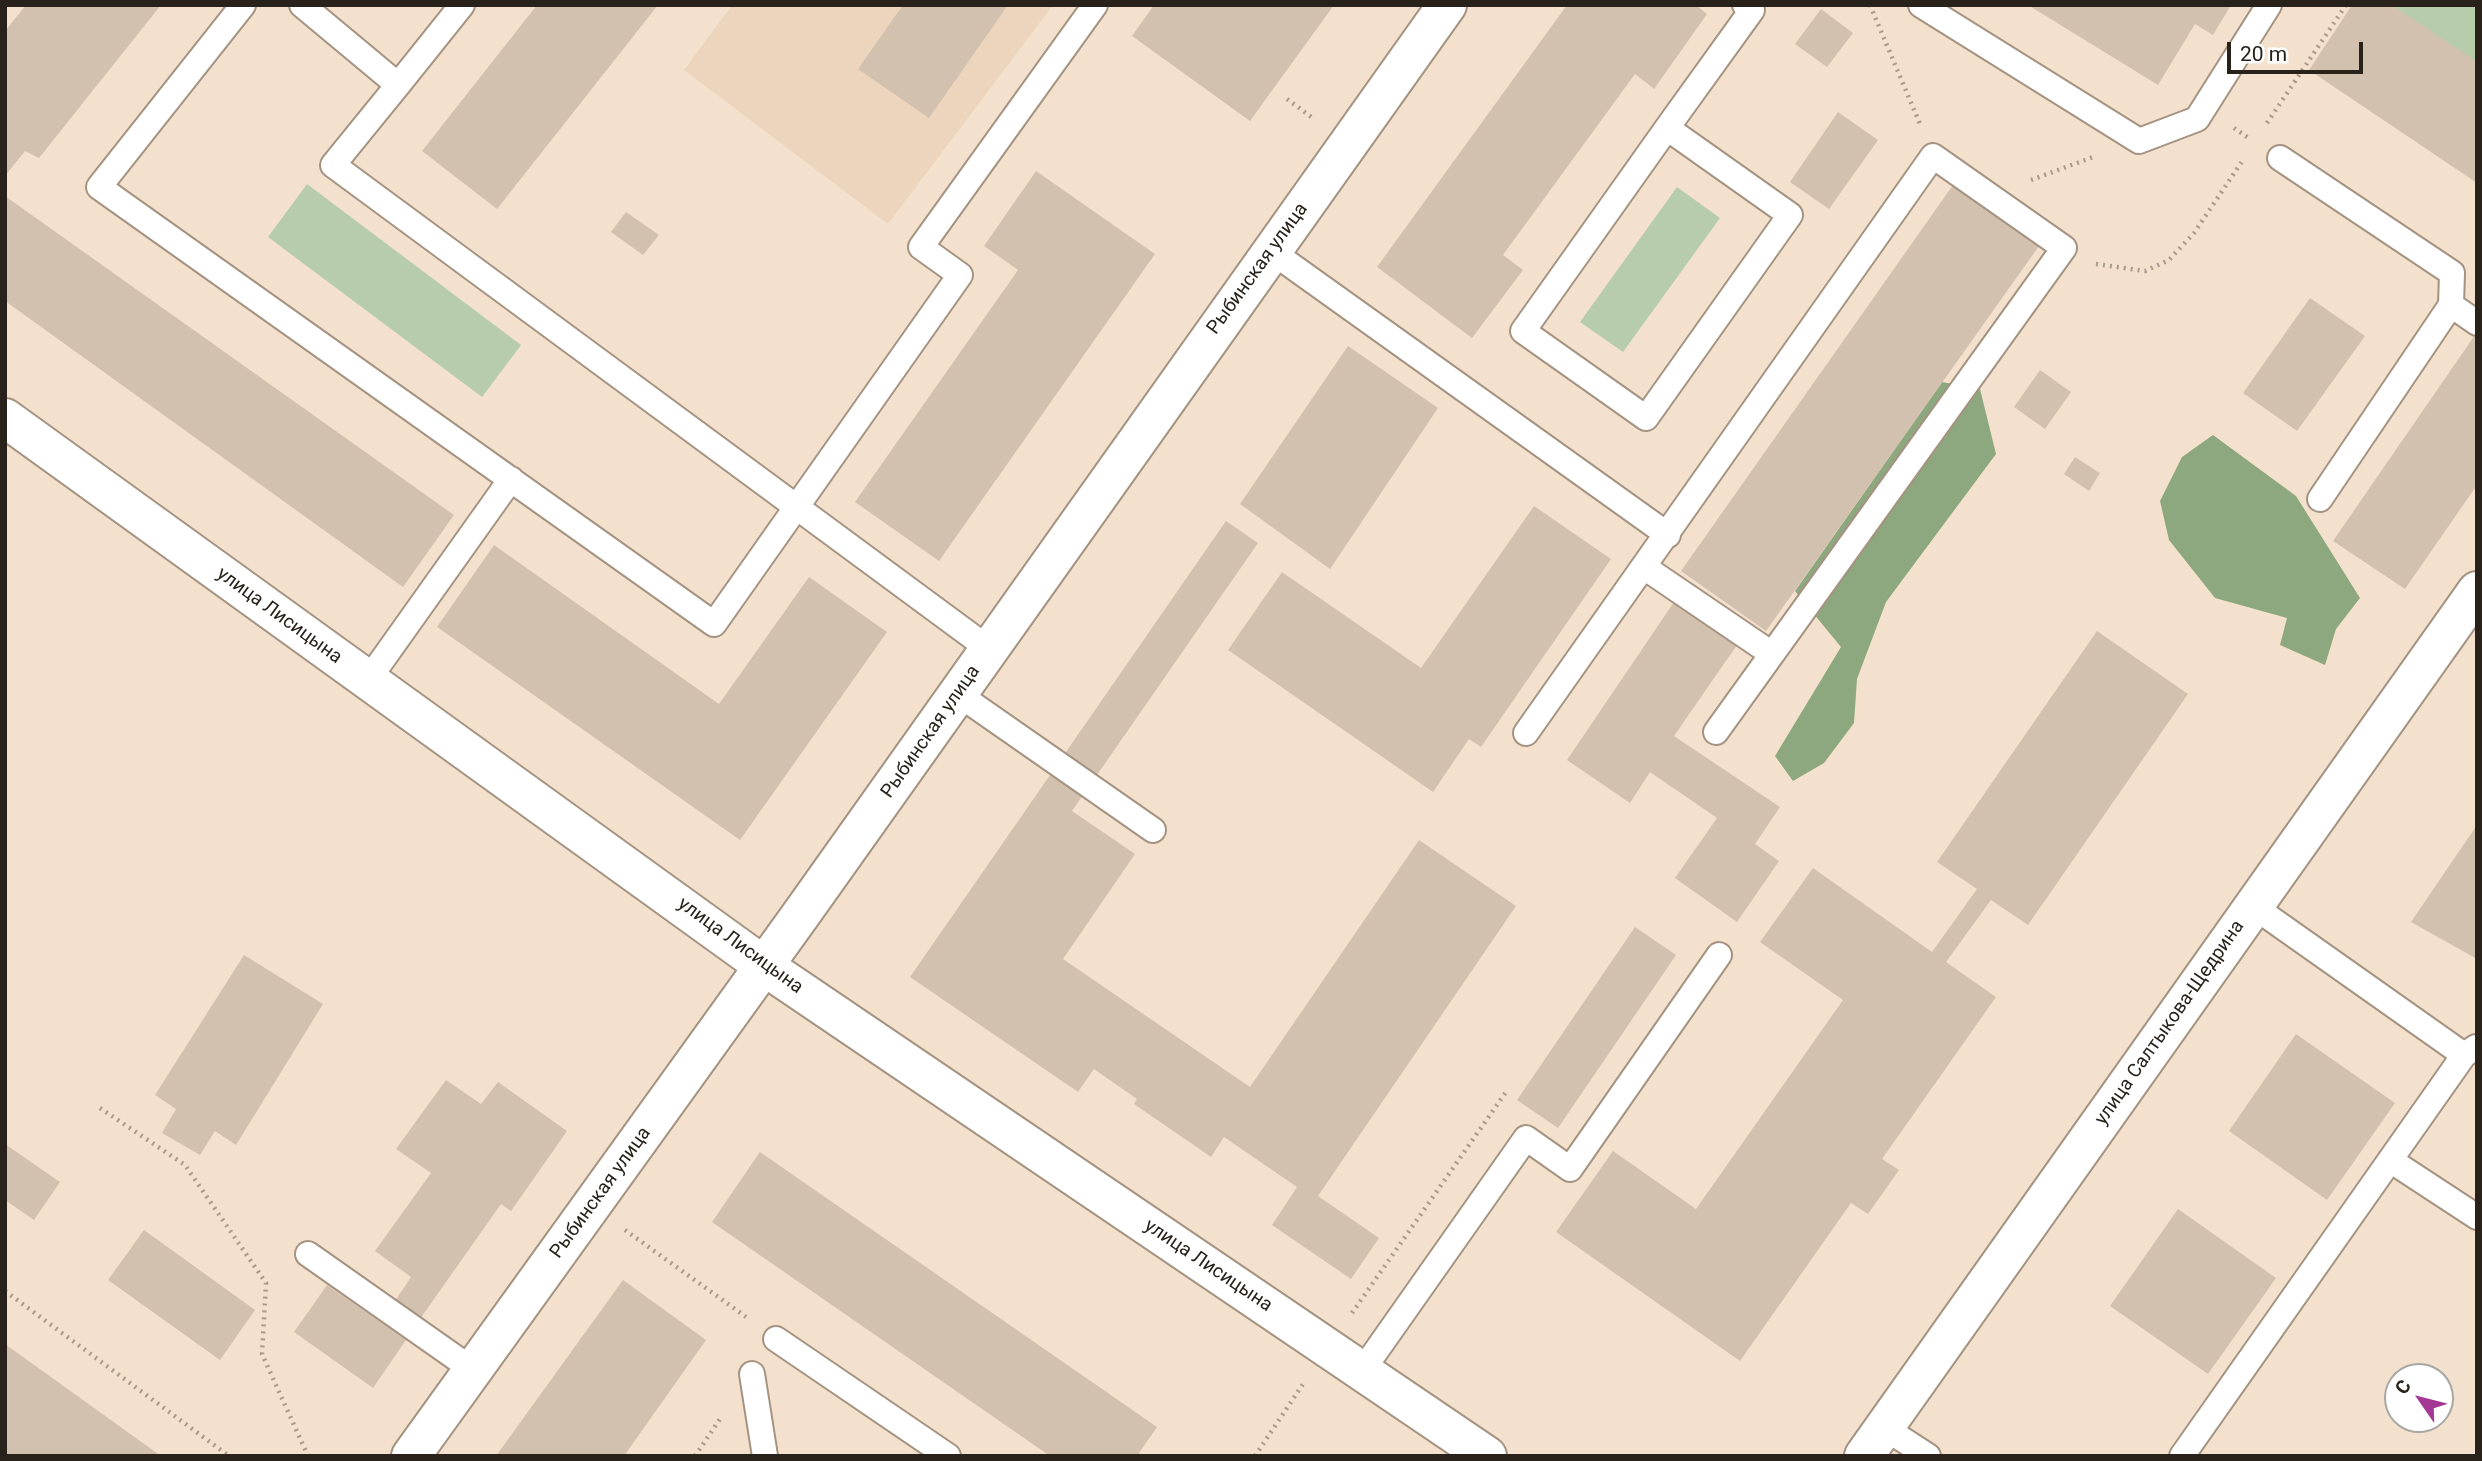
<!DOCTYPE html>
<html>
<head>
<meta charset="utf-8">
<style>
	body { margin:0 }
	#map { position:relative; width:2482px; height:1461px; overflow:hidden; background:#f3e1ce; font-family:Roboto,sans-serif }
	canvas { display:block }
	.frame { position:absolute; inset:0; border:7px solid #28221b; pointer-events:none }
	.north { position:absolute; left:2384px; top:1363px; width:70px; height:70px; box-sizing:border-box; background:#fff; border:2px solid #a9a7a4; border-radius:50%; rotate:305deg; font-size:19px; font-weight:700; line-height:28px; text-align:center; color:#28221b }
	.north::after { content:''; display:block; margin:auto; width:24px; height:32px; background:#a53795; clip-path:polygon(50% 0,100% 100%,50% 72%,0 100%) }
	.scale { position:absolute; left:2227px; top:42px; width:136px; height:32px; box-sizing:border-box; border:4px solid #28221b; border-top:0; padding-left:9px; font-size:21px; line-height:24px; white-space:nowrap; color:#28221b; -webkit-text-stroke:5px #fff; paint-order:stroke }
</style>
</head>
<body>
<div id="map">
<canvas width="2482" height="1461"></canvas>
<div class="frame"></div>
<div class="north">С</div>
<div class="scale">20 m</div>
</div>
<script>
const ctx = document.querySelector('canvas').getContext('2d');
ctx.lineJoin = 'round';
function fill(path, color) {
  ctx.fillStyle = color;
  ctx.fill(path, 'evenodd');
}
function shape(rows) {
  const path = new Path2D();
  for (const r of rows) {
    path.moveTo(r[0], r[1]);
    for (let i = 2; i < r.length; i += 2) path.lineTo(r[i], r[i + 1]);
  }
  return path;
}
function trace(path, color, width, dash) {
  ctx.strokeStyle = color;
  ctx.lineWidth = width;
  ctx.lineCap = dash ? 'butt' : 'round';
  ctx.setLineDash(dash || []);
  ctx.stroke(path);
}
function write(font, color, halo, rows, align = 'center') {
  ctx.font = font + ' Roboto,sans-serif';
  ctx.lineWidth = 5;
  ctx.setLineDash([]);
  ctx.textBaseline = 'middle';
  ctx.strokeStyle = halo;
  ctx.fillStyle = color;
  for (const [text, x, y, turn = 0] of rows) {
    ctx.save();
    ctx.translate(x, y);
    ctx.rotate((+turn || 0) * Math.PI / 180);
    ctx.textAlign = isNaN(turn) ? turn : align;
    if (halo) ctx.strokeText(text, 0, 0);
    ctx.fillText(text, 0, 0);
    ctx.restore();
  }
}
const built = shape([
	[732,5,1053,5,888,224,684,70]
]);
const green = shape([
	[2389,5,2477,5,2477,63],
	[307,184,521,345,482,397,268,237],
	[1677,187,1720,218,1623,352,1580,322]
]);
const forest = shape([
	[1942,382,1980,389,1996,454,1886,602,1857,679,1854,723,1824,763,1793,781,1775,756,1841,647,1795,591],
	[2213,435,2296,496,2360,598,2336,629,2325,665,2280,645,2287,618,2215,598,2169,540,2160,501,2182,457]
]);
const building = shape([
	[26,5,161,5,39,158,25,151,5,176,5,31],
	[537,5,658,5,497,209,422,151],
	[903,5,1008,5,929,118,858,69],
	[1154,5,1334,5,1250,121,1132,36],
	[1567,5,1696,5,1707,14,1654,89,1635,74,1503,255,1523,270,1472,338,1377,267],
	[2028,5,2231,5,2213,35,2195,24,2158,85],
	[2352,5,2392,5,2477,62,2477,183,2309,70],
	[1821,9,1853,33,1827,67,1795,44],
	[1838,112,1878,140,1829,209,1790,182],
	[1036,171,1155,254,939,561,855,502,1018,270,984,246],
	[1953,185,2039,246,1766,631,1681,571],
	[5,196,454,515,403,587,5,301],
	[626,212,659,235,643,255,611,232],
	[2310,298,2365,336,2297,431,2243,393],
	[2477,332,2477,485,2405,589,2333,541],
	[1348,346,1438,408,1330,569,1240,504],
	[2040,370,2071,392,2045,429,2014,407],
	[2075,457,2100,473,2089,491,2064,474],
	[1534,506,1611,559,1481,747,1469,739,1433,792,1228,650,1282,572,1421,668],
	[1226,521,1258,543,1072,811,1135,854,1063,959,1250,1087,1419,840,1516,906,1318,1196,1379,1238,1351,1279,1272,1225,1297,1187,1224,1137,1211,1157,1134,1104,1137,1099,1094,1069,1078,1092,910,977],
	[494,545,719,704,809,577,887,632,740,840,437,627],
	[1674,602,1737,645,1674,736,1780,807,1755,844,1779,861,1737,922,1675,878,1717,818,1650,772,1630,803,1567,760],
	[2097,631,2188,694,2028,925,1991,900,1946,962,1996,997,1882,1159,1899,1170,1868,1214,1851,1203,1740,1361,1556,1232,1613,1151,1696,1209,1843,1000,1760,942,1813,868,1932,952,1977,889,1937,862],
	[2477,825,2477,959,2411,922],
	[1635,927,1676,955,1558,1128,1517,1100],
	[244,955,323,1004,236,1145,215,1131,200,1155,162,1133,176,1109,155,1095],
	[2296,1034,2395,1103,2327,1200,2229,1131],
	[446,1080,481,1104,498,1082,567,1131,511,1211,501,1204,420,1319,395,1301,411,1277,375,1251,431,1173,396,1149],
	[5,1144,60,1182,34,1220,5,1200],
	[760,1152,1157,1427,1137,1456,1050,1456,712,1222],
	[2178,1209,2276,1278,2208,1374,2110,1306],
	[144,1230,255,1310,220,1360,108,1280],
	[623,1280,706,1340,624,1456,496,1456],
	[327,1285,406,1340,373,1388,294,1332],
	[5,1344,161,1456,5,1456]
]);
const path = shape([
	[1870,5,1920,124],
	[1287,99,1314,119],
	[2267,123,2346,5],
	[2234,128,2250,139],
	[2031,180,2096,156],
	[2096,264,2145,271,2169,260,2194,233,2243,160],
	[100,1108,185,1165,266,1283,262,1354,308,1456],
	[625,1230,749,1319],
	[5,1291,229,1456],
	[1352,1313,1506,1092],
	[695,1456,722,1416],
	[1255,1456,1303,1384]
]);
const service = shape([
	[243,5,99,187,714,624,960,275,921,247,1095,5],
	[302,5,398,85,333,165,989,649],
	[1921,5,2139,141,2197,119,2269,5],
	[398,85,462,5],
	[1667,128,1790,215,1646,418,1523,331,1667,128,1752,10,1745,5],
	[2280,158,2452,273,2451,305,2477,323],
	[1271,251,1668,535],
	[2320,499,2451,305],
	[1644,567,1772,654],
	[368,680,511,479],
	[958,694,1153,830],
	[1526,733,1933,156,2064,248,1716,732],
	[2253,906,2464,1055,2476,1047],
	[2390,1160,2477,1217],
	[308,1254,473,1370],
	[776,1339,948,1456],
	[1362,1371,1526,1138,1570,1169,1719,955],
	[752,1374,765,1456],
	[1885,1428,1928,1456],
	[2182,1456,2464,1055]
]);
const minor = shape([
	[5,418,764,966,1487,1456],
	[411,1456,802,913,1447,5],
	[1864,1456,2477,591]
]);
const streetNames = [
	["Рыбинская улица",1258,269,-54],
	["улица Лисицына",279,616,36],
	["Рыбинская улица",931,732,-55],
	["улица Лисицына",740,946,36],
	["улица Салтыкова-Щедрина",2170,1023,-55],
	["Рыбинская улица",601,1193,-54],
	["улица Лисицына",1208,1266,34]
];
fill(built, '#ecd4bd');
fill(green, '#b6ccaa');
fill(forest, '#8da87f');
fill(building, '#d3c1af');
trace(service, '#a59382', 28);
trace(minor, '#a59382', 42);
trace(path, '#a89b8c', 4.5, [2, 5]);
trace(service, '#fff', 24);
trace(minor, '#fff', 38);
write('19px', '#28221b', '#fff', streetNames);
</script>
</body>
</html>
